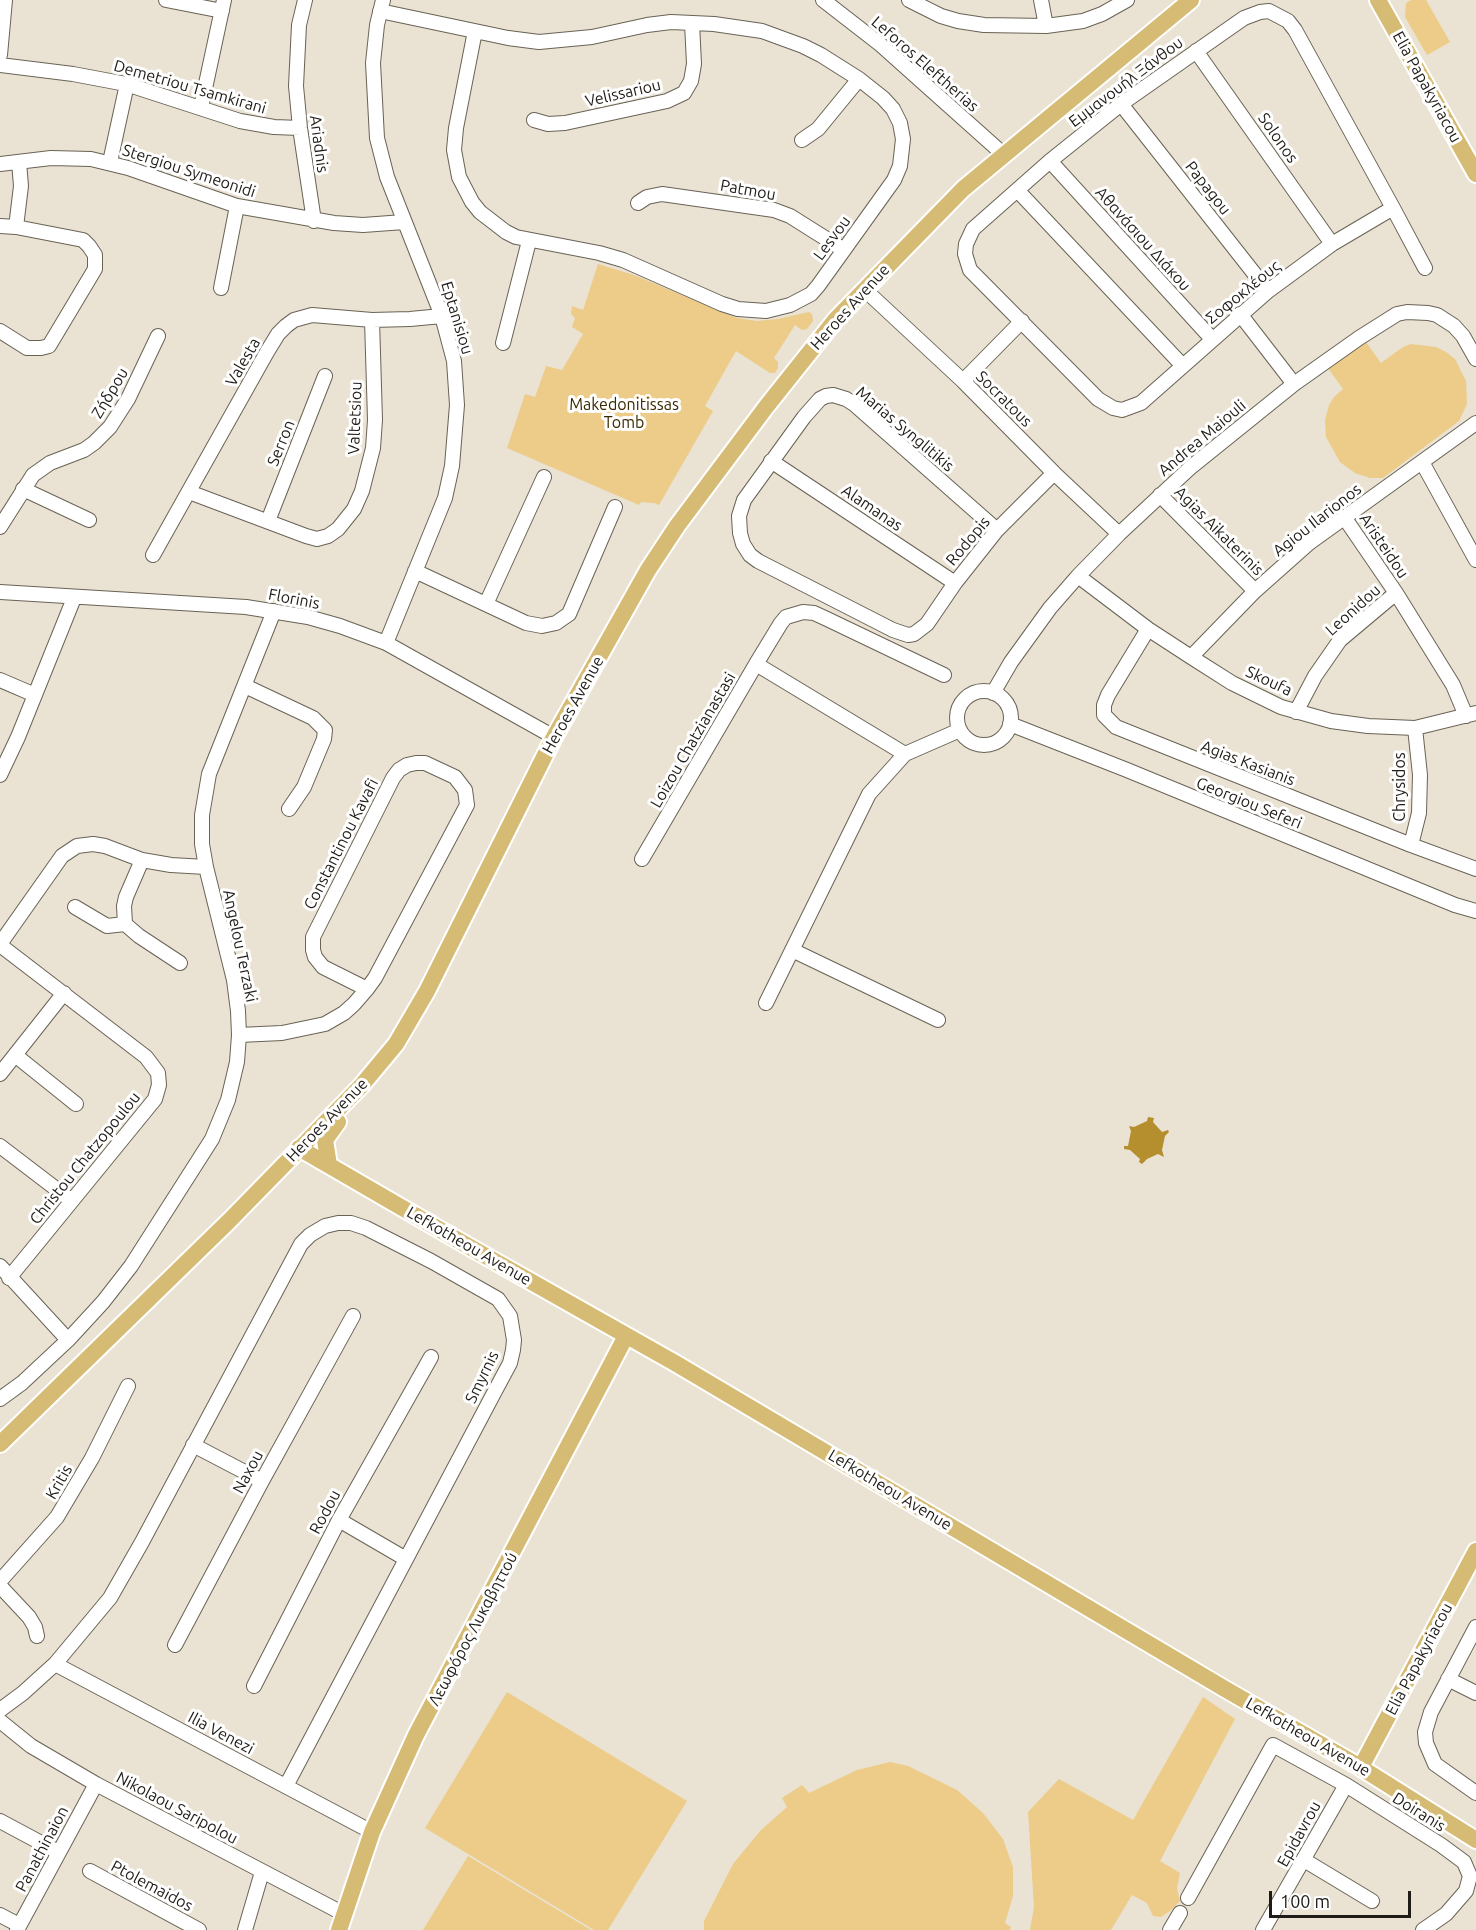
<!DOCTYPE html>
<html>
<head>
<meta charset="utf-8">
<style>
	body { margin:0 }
	#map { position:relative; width:1476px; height:1930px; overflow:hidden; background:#eae2d3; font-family:Ubuntu,sans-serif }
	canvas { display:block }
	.scale { position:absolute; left:1269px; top:1891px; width:142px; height:27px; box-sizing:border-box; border:3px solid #1f1c17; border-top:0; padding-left:8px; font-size:18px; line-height:21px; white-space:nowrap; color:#1f1c17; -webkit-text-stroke:4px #fff; paint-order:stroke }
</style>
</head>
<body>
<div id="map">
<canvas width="1476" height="1930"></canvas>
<div class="scale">100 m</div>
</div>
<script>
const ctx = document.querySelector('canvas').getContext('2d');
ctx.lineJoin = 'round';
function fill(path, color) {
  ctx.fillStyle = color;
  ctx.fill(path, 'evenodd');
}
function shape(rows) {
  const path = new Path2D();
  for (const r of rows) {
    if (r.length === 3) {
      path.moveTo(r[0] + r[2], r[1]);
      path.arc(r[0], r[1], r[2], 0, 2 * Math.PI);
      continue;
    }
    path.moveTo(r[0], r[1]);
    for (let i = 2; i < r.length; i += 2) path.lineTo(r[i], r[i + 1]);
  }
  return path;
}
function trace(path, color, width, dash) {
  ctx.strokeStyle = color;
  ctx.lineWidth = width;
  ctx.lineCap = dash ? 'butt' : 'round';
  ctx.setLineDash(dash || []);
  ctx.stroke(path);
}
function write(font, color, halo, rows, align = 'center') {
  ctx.font = font + ' Ubuntu,sans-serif';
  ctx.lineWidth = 6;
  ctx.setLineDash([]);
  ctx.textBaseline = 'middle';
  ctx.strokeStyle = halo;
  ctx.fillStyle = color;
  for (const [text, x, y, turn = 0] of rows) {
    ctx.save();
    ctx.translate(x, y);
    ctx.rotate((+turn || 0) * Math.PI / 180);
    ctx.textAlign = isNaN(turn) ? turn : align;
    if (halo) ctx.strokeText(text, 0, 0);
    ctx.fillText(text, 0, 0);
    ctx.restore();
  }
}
const green = shape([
	[1411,0,1426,0,1450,42,1427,55,1405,17,1406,3],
	[598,264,634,275,737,318,757,321,778,319,809,312,812,314,813,321,807,329,802,330,795,325,774,358,778,362,778,368,775,373,770,373,736,351,705,406,713,411,659,505,654,503,641,502,639,505,507,448,525,394,535,397,546,366,562,370,583,334,572,327,575,318,571,314,572,306,583,310],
	[1366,342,1381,363,1403,347,1411,344,1436,347,1446,352,1455,359,1466,381,1467,404,1459,421,1383,478,1370,478,1355,473,1340,462,1326,437,1325,420,1329,405,1334,397,1343,389,1327,367],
	[507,1692,687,1801,608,1930,594,1930,425,1828],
	[1203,1697,1235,1719,1160,1861,1180,1873,1177,1888,1180,1901,1170,1911,1161,1917,1153,1916,1147,1903,1132,1895,1111,1930,1030,1930,1034,1907,1028,1812,1059,1779,1133,1820],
	[890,1762,908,1766,957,1790,983,1813,1003,1839,1013,1867,1013,1896,1005,1923,1011,1927,1010,1930,704,1930,704,1921,733,1864,760,1831,787,1807,782,1798,802,1785,809,1793,857,1770],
	[468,1856,591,1930,423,1930]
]);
const water = shape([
	[1148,1117,1154,1118,1153,1122,1162,1132,1168,1130,1169,1132,1165,1136,1162,1150,1164,1157,1158,1154,1147,1159,1142,1164,1139,1162,1140,1159,1130,1150,1124,1149,1124,1146,1128,1146,1131,1131,1129,1126,1134,1127,1147,1121]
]);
const minor = shape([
	[166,0,222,11],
	[305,0,299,25,296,86,300,128,314,221],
	[383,0,377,25,373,63,377,138,387,177,442,316,454,361,457,405,452,466,445,498,386,643],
	[823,0,881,45,1003,154],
	[909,0,941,16,958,21,984,25,1046,26,1083,21,1102,14,1127,0],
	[1041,0,1046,26],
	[380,11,508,38,539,42,592,37,647,25,671,22,714,24,762,31,803,46,821,55,859,79,883,98,893,109,900,123,903,139,900,166,894,180,818,286,811,294,790,305,766,311,738,309,722,304,623,260,599,253,516,237,506,232,480,212,472,202,459,177,454,150,456,128,475,31],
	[1196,51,1332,244],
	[0,55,5,0],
	[0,65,73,74,126,84,240,121,274,127,300,128],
	[1121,104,1268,291],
	[201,107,224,0],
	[534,120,548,124,565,123,667,101,684,93,691,81,694,64,692,23],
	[802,140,818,129,859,79],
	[1050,161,1212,339],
	[110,162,127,84],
	[0,164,51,158,91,159,128,168,237,206,334,223,363,225,404,222],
	[1018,191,1183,366],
	[638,203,647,197,662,194,774,210,790,216,844,250],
	[1393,208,1332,244,1268,291,1141,403,1122,410,1113,408,1098,399,970,270,965,254,966,244,973,229,1050,161,1121,104,1244,18,1260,12,1269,11,1288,21,1295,30,1393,208,1425,268],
	[0,226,16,227,83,240,89,246,95,255,95,269,49,346,41,348,27,348,0,331],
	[16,227,21,186,19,162],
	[221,288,237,206],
	[864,289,963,381,1054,473,1119,534],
	[1240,314,1294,384],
	[503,343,529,241],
	[963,381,1022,321],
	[771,461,955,583],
	[1422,462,1476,560],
	[23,489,89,520],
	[189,492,306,536,317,539,328,536,338,529,354,509,362,491,373,448,375,420,372,320],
	[1160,495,1255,591],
	[1344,517,1396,593],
	[268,521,325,376],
	[0,527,33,475,50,463,84,450,94,443,110,427,128,399,158,336],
	[997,530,854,404,846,399,833,395,826,396,820,399,804,417,744,500,739,516,740,533,743,544,750,555,758,561,893,630,908,635,914,634,927,624,955,583,997,530,1054,473],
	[153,555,267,352,278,334,286,326,294,320,312,315,372,320,410,319,442,316],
	[415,571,526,623,542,626,556,623,569,614,615,507],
	[1078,576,1148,629,1191,657,1232,683,1281,707,1331,721,1368,726,1415,728,1476,713],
	[0,592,246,607,308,617,340,626,386,643,554,737],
	[486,604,544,477],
	[1148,629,1108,695,1104,705,1104,715,1116,727,1411,845,1476,869],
	[1191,657,1255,591,1309,543,1476,423],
	[756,664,781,623,786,617,803,612,814,613,827,619,944,675],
	[0,680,35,695],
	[245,686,313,718,325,730,324,739,304,787,289,809],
	[984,718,27],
	[993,693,1011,662,1050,608,1078,576,1119,534,1191,467,1294,384,1359,338,1397,314,1407,312,1428,313,1437,315,1454,326,1463,336,1476,359],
	[1296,712,1315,676,1340,640,1396,593,1453,685,1466,716],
	[1010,724,1127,770,1455,905,1476,911],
	[0,775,18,737,74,598],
	[1411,845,1419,813,1420,775,1415,728],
	[642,859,756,664,905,754],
	[142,860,126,897,124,906,125,924,139,936,180,963],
	[75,907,107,926,125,924],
	[0,944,62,856,77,846,93,844,105,846,142,860,171,865,206,867],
	[0,945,146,1057,158,1073,159,1085,155,1099,9,1278],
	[792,950,938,1020],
	[766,1003,869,794,905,754,960,730],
	[239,1035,282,1033,325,1024,344,1013,354,1004,367,989,375,978,467,805,465,790,455,777,425,763,416,763,407,765,399,770,393,778,313,937,313,950,315,957,323,967,367,989],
	[15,1055,76,1104],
	[0,1074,64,993],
	[0,1146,72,1201],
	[0,1266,68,1340],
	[0,1399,22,1383,68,1340,103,1302,131,1266,212,1139,228,1100,237,1062,239,1035,238,1011,234,980,206,867,202,844,202,815,209,774,274,611],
	[193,1445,262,1481],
	[339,1520,406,1559],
	[0,1581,57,1517,92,1458,128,1386],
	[0,1586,29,1617,35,1627,37,1636],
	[1476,1627,1431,1712,1425,1732,1426,1743,1435,1764,1476,1793],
	[175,1645,262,1481,353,1316],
	[55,1664,372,1832],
	[1448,1679,1476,1693],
	[254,1686,339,1520,431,1357],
	[0,1710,23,1693,55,1664,110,1598,142,1542,301,1244,310,1235,325,1226,338,1223,351,1223,366,1228,431,1261,498,1299,510,1316,514,1340,513,1350,510,1363,495,1391,286,1786],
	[0,1721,31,1746,96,1784,344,1914],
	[0,1821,58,1852],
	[1304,1860,1372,1901],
	[90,1871,199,1930],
	[1188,1898,1273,1745,1346,1785,1441,1845,1464,1862,1470,1876,1466,1891,1446,1914,1423,1930],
	[0,1915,19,1925],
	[17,1930,96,1784],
	[245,1930,262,1872],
	[1170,1930,1180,1913],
	[1263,1930,1346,1785]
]);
const major = shape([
	[1378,0,1476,174],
	[299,1148,468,1246,675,1363,1225,1689,1355,1764,1476,1840],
	[329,1165,325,1140,338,1122],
	[0,1444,229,1221,361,1086,396,1044,427,991,554,737,648,570,677,526,766,407,836,319,963,189,1191,0],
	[1361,1767,1476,1551],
	[339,1930,372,1832,416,1735,626,1336]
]);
const streetNames = [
	["Leforos Eleftherias",925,64,41],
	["Εμμανουήλ Ξάνθου",1126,82,-37],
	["Demetriou Tsamkirani",190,87,16],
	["Elia Papakyriacou",1427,87,61],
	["Velissariou",623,93,-13],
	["Solonos",1278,138,55],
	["Ariadnis",319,144,82],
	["Stergiou Symeonidi",189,171,18],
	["Papagou",1208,188,52],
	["Patmou",748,190,10],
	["Lesvou",832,238,-54],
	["Αθανάσιου Διάκου",1143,239,48],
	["Σοφοκλέους",1243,292,-39],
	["Heroes Avenue",850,307,-48],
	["Eptanisiou",457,318,73],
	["Valesta",243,362,-60],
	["Ζήδρου",110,393,-59],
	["Socratous",1004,399,45],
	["Valtetsiou",355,418,-88],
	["Marias Synglitikis",905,429,40],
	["Andrea Maiouli",1202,438,-40],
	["Serron",281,443,-68],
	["Alamanas",872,508,34],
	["Agiou Ilarionos",1317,520,-38],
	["Agias Aikaterinis",1219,531,45],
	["Rodopis",968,541,-50],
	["Aristeidou",1384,546,56],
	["Florinis",294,599,11],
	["Leonidou",1353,610,-42],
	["Skoufa",1269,681,25],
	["Heroes Avenue",573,705,-61],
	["Loizou Chatzianastasi",693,740,-60],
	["Agias Kasianis",1248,763,21],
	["Chrysidos",1400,787,-90],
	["Georgiou Seferi",1249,803,22],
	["Constantinou Kavafi",341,844,-63],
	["Angelou Terzaki",240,946,78],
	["Heroes Avenue",327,1120,-46],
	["Christou Chatzopoulou",85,1158,-51],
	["Lefkotheou Avenue",469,1246,30],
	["Smyrnis",482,1377,-64],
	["Naxou",248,1472,-62],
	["Kritis",59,1482,-60],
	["Lefkotheou Avenue",890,1490,31],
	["Rodou",325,1512,-62],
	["Λεωφόρος Λυκαβηττού",473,1629,-62],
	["Elia Papakyriacou",1419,1659,-62],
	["Ilia Venezi",221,1733,28],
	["Lefkotheou Avenue",1308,1737,30],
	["Nikolaou Saripolou",177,1808,28],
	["Doiranis",1419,1812,32],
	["Epidavrou",1299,1834,-61],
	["Panathinaion",42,1849,-62],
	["Ptolemaidos",152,1886,28]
];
const parkNames = [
	["Makedonitissas",624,405],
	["Tomb",624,423]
];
fill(green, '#eccc88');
fill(water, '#b58e2e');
trace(minor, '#696355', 16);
trace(major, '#fff', 20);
trace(minor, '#fff', 14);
trace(major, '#d5bb73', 16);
write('16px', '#1f1c17', '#fff', streetNames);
write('16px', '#3b2a01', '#fff', parkNames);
</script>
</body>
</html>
